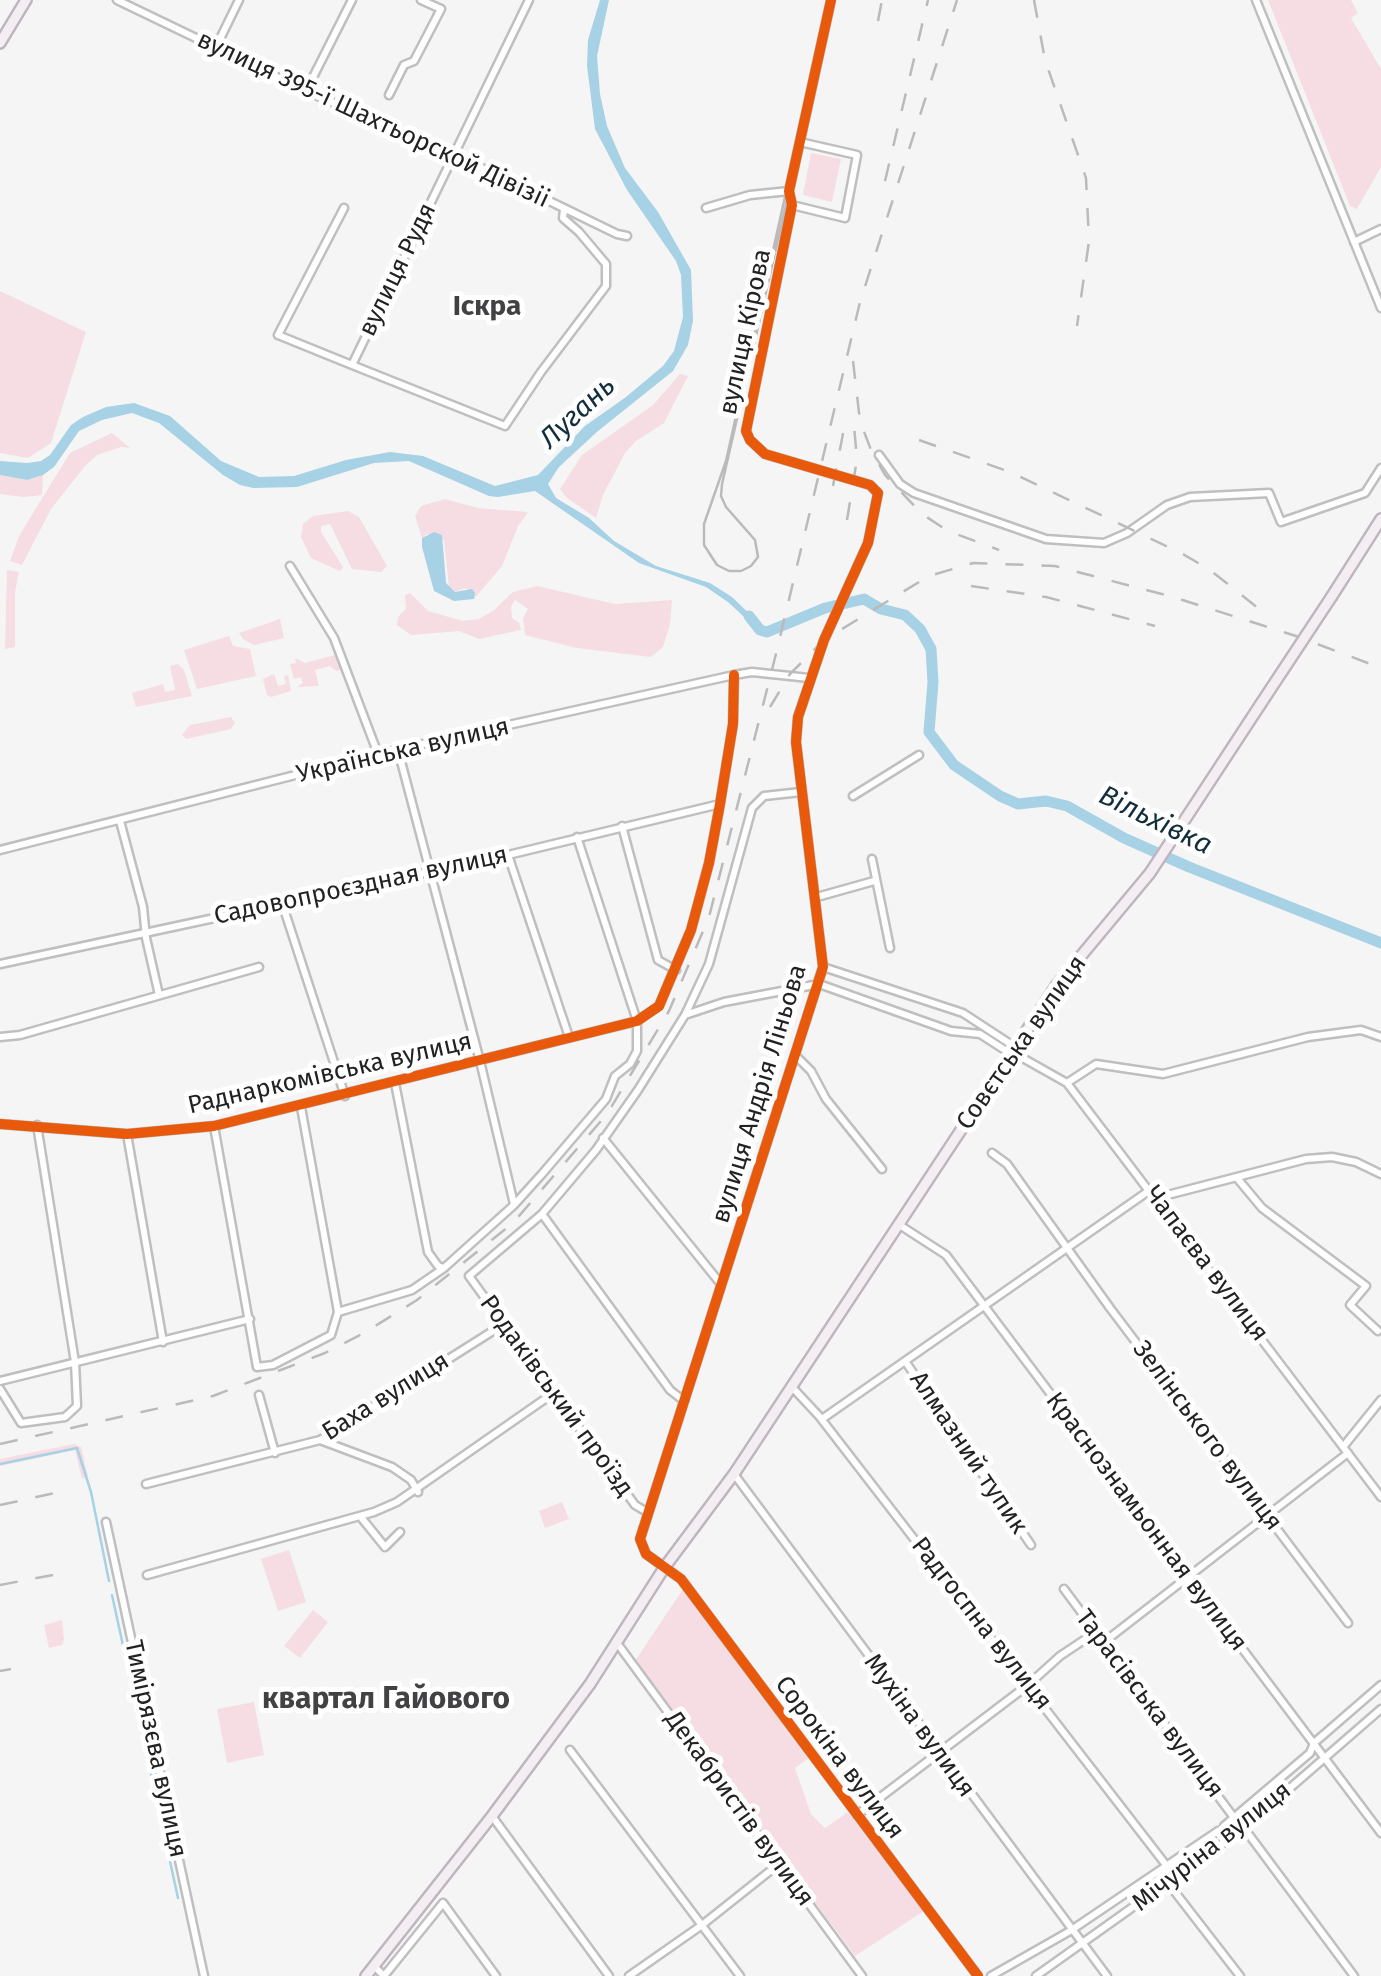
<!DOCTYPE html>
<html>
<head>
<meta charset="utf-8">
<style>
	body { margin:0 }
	canvas { display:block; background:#f5f5f6 }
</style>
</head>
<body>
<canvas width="1381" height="1976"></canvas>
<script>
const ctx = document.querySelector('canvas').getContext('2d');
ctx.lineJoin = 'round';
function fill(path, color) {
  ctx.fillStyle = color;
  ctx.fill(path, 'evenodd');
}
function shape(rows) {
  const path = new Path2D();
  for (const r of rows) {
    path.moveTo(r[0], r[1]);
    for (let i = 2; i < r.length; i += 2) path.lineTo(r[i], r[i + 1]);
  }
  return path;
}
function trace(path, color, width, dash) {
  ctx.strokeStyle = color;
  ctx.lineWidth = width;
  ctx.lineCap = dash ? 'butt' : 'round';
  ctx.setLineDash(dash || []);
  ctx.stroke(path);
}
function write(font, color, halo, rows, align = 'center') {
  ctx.font = font + ' "Fira Sans",sans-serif';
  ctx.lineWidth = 10;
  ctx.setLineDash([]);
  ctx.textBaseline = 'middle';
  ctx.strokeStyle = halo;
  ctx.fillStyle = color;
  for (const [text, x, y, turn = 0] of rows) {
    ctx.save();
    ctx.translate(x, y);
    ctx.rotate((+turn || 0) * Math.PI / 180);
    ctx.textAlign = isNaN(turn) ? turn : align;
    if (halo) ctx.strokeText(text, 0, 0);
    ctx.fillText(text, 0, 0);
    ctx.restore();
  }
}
const green = shape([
	[1268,0,1351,0,1358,13,1351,18,1381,69,1381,167,1357,209,1350,206],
	[811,153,841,159,832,202,803,195],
	[0,291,86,332,51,443,28,458,0,453],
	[680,374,688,376,664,423,636,441,625,453,603,495,596,518,567,498,560,489,582,455,653,405],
	[112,433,130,448,121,447,97,455,85,466,51,509,22,565,10,561,19,536,70,453],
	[0,475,27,480,43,475,42,495,23,497,0,494],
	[445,499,478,508,528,512,518,526,502,566,474,599,475,593,465,588,455,592,449,587,444,540,427,534,422,538,415,516,421,506],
	[348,511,359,517,387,566,381,572,352,569,330,524,321,526,321,532,343,567,340,571,311,558,301,537,303,524,313,516],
	[7,570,19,572,15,592,15,647,5,649],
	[537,586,615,604,672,600,670,624,663,647,651,657,577,648,525,635,523,618,528,609,515,600,511,606,512,618,519,623,521,630,479,639,459,631,411,635,397,625,398,617,406,609,405,595,410,593,428,611,463,621,479,619,494,610,513,592],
	[280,619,284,638,254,645,244,640,239,633],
	[229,636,233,646,250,649,256,676,197,689,184,650],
	[335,655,341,670,336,671,330,666,315,670,319,686,297,687,303,683,301,677,294,679,290,664,296,663,295,658,305,663],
	[178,664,184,670,192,696,136,707,132,693,163,684,165,692,175,690,170,666],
	[274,674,278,686,286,684,284,676,288,675,291,691,271,697,267,695,263,679],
	[231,717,235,723,231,729,186,739,182,735,190,725],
	[74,1444,81,1447,88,1476,82,1479,75,1450,0,1466,0,1459],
	[562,1502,569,1519,545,1528,539,1511],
	[289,1550,306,1602,278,1611,261,1559],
	[683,1589,809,1758,795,1768,811,1814,825,1828,848,1812,924,1911,855,1956,635,1661],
	[313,1610,328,1622,300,1658,284,1646],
	[62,1620,64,1640,62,1645,49,1648,44,1625],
	[254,1702,264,1755,227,1763,217,1709]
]);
const water = shape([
	[600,0,609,0,597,56,600,94,607,126,625,168,658,212,691,270,693,321,688,345,673,371,598,431,559,467,548,484,556,498,589,518,614,541,656,566,710,583,732,597,761,625,756,628,728,602,706,587,639,563,535,491,498,497,489,496,409,461,374,463,297,487,253,488,240,485,223,475,159,423,132,413,102,420,79,431,54,467,43,475,27,480,0,475,0,461,27,463,41,461,50,455,71,425,83,417,106,407,134,403,170,416,221,461,259,477,294,476,346,460,390,452,423,456,495,486,538,475,585,426,626,397,663,366,674,351,683,317,681,275,676,261,627,190,595,129,587,66,588,40],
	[434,532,442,535,446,583,455,592,472,589,475,593,474,599,454,601,434,591,422,547,422,538]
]);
const stream = shape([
	[0,1464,77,1448,91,1492,109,1581],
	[112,1595,178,1898]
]);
const river = shape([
	[749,616,760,630,767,632,825,608,864,599,881,609,905,615,920,629,931,649,933,682,929,732,954,765,1000,796,1018,804,1046,801,1067,806,1124,838,1189,867,1381,943]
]);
const minor = shape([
	[117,0,306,91,455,155,617,234,627,236],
	[529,0,352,365,505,426,541,372,606,286,606,264,579,232,563,218,564,209],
	[831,0,789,191,792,205,746,431,750,440,765,454,870,485,878,493,868,543,824,640,798,717,796,742,823,967,640,1539,646,1554,681,1579,978,1976],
	[1256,0,1381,308],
	[216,47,239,0],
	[306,91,352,0],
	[389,95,404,65,414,61,441,9,421,0],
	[792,205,845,218,857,155,800,142],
	[344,208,278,335,352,365],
	[706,208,750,195,789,191],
	[1354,242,1381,229],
	[879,455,900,484,914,493,1046,539,1104,543,1127,533,1167,505,1190,497,1269,493,1281,522,1365,493,1381,468],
	[290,566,334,638,378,754],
	[398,750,480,1061,514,1204],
	[853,796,919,755],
	[120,821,143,907,146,938,159,995],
	[622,826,658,960,676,970],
	[0,850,378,754,734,675,752,672,809,678],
	[508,855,569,1037],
	[872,859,890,948],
	[817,897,874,881],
	[282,903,345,1096],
	[0,964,508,855,720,804],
	[823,967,963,1013,1015,1047],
	[685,1015,724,1002,819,984,951,1031,980,1034,1011,1054],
	[0,1037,20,1035,259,967],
	[1012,1052,1067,1083,1381,1497],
	[795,1055,811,1071,826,1099,882,1169],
	[395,1083,428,1252,438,1266,444,1268],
	[1067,1083,1096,1064,1163,1074,1308,1037,1361,1030,1381,1037],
	[301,1107,338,1312],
	[0,1124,127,1134,214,1126,637,1021,659,1006,691,930,709,863,720,804,733,724,734,675],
	[214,1126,257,1367,273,1365,331,1335,338,1312,412,1290,444,1268,514,1205,542,1174,606,1099,615,1076,630,1064,637,1051,637,1021,577,837],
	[127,1134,163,1342],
	[603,1138,720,1283],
	[992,1153,1007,1164,1110,1308,1348,1623],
	[1237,1178,1262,1208,1366,1286,1350,1305,1378,1331],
	[1156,1198,1306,1159,1332,1157,1356,1162,1381,1174],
	[542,1214,670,1390,684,1401],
	[898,1224,946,1255,1381,1833],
	[905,1361,1031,1545],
	[0,1381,250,1319],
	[791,1386,819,1416,1166,1865],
	[0,1389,21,1423,65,1417,77,1406,75,1362,37,1125],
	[259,1395,275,1453],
	[822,1419,1150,1190],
	[320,1440,392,1467,411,1480,418,1492],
	[1343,1447,1381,1400],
	[734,1474,1107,1976],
	[146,1484,320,1440,504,1324],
	[647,1512,635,1505,469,1276,542,1214,596,1150,638,1090,685,1015,709,964,752,808,764,796,801,792],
	[360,1516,385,1547,400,1532],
	[106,1522,204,1976],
	[147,1575,374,1512,397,1502,555,1392],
	[1064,1589,1235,1819],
	[1104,1642,1348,1453],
	[617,1643,862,1976],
	[570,1750,740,1976],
	[857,1815,1028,1685,1060,1656,1096,1632],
	[492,1816,609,1976],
	[1224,1826,1310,1753,1314,1743,1381,1685],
	[1244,1828,1354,1976],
	[1168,1883,1240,1976],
	[374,1966,384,1976,443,1903,496,1976],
	[629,1976,702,1925,780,1863],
	[991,1976,1070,1931,1218,1831],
	[1036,1976,1244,1828,1381,1709]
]);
const major = shape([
	[0,43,26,0],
	[1332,596,1381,519],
	[366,1976,492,1816,590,1684,664,1568,734,1474,1056,986,1150,873,1260,705]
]);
const tram = shape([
	[829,0,726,461,704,524,704,545,717,565,729,571,741,571,751,566,758,557,755,540,726,507,721,496,722,484,833,0]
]);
const rail = shape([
	[1034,0,1045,60,1086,178,1089,241,1077,326],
	[878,21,882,0],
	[885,181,928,0],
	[853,361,860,421,871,450,885,475,922,514,948,531,999,550],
	[919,440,1010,472,1181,553,1210,570,1263,612],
	[833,486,845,423],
	[847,520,857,459,854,426],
	[971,586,1046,597,1155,626],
	[770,707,790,674,824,640,929,576,973,563,1055,566,1173,597,1296,636,1381,668],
	[0,1444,213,1396,325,1353,364,1333,417,1300,513,1223,607,1114,669,1011,709,917,776,654,860,302,957,0],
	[0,1505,55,1493],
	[0,1585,58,1574],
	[0,1671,11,1669]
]);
const majorBridge = shape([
	[1260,705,1332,596]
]);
const cycleway = shape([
	[831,0,789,191,792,205,746,431,750,440,765,454,870,485,878,493,868,543,824,640,798,717,796,742,823,967,640,1539,646,1554,681,1579,978,1976],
	[0,1124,127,1134,214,1126,637,1021,659,1006,691,930,709,863,720,804,733,724,734,675]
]);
const streetNames = [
	["вулиця 395-ї Шахтьорской Дівізіі",373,120,25],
	["вулиця Рудя",398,270,-64],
	["вулиця Кірова",746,332,-78],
	["Українська вулиця",403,751,-13],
	["Садовопроєздная вулиця",361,886,-12],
	["Совєтська вулиця",1022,1043,-55],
	["Раднаркомівська вулиця",330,1074,-13],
	["вулиця Андрія Ліньова",760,1094,-73],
	["Чапаєва вулиця",1206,1264,53],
	["Родаківський проїзд",556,1396,54],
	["Баха вулиця",386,1397,-32],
	["Зелінського вулиця",1207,1436,53],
	["Алмазний тупик",968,1453,56],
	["Краснознамьонная вулиця",1146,1522,53],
	["Радгоспна вулиця",981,1624,52],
	["Тарасівська вулиця",1149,1704,53],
	["Мухіна вулиця",919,1726,54],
	["Тимірязєва вулиця",155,1749,78],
	["Сорокіна вулиця",839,1758,53],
	["Декабристів вулиця",739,1809,54],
	["Мічуріна вулиця",1212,1847,-38]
];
const neighbourhoodNames = [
	["Іскра",487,307]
];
const waterNames = [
	["Лугань",578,413,-43],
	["Вільхівка",1155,821,26]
];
const quarterNames = [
	["квартал Гайового",386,1700]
];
fill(green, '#f5dde3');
fill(water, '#a7d1e4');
trace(stream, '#a7d1e4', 2.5);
trace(river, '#a7d1e4', 11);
trace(minor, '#bfbfc0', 11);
trace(major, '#bfb5bf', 14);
trace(minor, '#fefefe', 6);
trace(major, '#f4eef3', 9);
trace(tram, '#bababb', 2.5);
trace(rail, '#bababb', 2.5, [18, 18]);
trace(majorBridge, '#bfb5bf', 14, []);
trace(majorBridge, '#f4eef3', 9);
trace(cycleway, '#e8590c', 10);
write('25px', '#222223', '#fff', streetNames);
write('bold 28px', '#424244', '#fff', neighbourhoodNames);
write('italic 28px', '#112e3a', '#fff', waterNames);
write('bold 30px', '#424244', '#fff', quarterNames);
</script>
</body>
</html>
